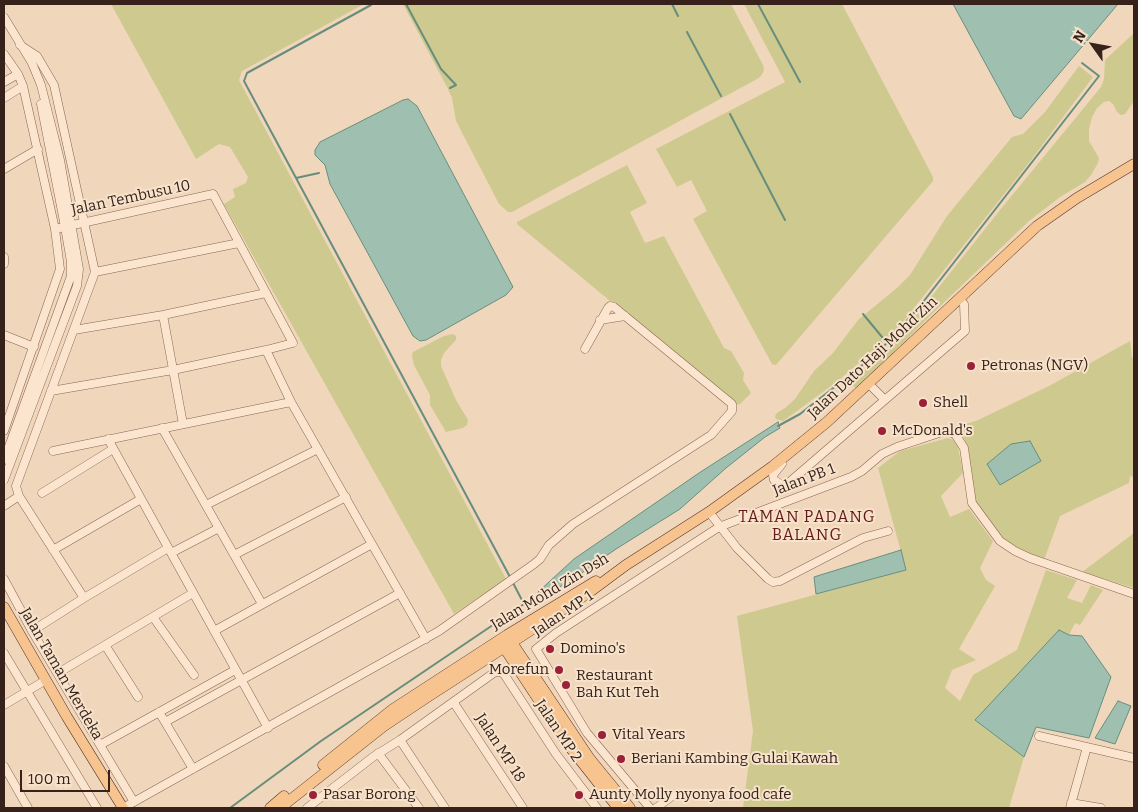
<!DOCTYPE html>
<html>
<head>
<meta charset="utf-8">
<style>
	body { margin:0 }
	#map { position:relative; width:1138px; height:812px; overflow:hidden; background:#f0d6bb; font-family:Bitter,serif }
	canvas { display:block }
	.frame { position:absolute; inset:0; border:5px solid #36221a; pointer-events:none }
	.north { position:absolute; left:1068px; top:20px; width:50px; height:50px; -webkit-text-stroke:4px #f7e2cb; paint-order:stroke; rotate:302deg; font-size:14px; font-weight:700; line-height:20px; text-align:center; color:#36221a }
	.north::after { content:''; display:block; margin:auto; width:18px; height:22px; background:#36221a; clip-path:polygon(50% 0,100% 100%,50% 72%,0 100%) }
	.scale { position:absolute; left:20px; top:770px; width:90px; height:22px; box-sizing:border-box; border:2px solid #36221a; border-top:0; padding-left:6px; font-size:15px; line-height:18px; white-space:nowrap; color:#36221a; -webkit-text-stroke:4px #f7e2cb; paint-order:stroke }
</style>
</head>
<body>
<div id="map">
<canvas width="1138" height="812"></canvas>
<div class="frame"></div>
<div class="north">N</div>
<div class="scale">100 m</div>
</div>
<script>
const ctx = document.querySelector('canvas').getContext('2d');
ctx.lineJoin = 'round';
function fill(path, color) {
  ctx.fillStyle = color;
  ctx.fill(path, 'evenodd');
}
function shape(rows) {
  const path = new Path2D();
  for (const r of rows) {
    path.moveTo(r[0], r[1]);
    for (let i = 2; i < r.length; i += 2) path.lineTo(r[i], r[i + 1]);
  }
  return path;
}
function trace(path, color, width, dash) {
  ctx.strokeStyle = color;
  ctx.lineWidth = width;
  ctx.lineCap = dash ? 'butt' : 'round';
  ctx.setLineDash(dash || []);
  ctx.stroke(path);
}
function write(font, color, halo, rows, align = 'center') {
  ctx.font = font + ' Bitter,serif';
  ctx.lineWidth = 4;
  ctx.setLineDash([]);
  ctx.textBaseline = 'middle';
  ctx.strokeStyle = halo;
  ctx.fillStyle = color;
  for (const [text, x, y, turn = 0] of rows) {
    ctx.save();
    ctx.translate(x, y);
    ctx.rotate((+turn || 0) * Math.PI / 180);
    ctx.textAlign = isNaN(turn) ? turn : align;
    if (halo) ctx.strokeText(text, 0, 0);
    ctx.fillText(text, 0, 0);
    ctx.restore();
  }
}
const green = shape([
	[111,4,364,4,242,71,239,80,506,579,454,614,224,204,235,197,233,189,246,183,248,177,230,147,219,144,196,159],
	[403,4,731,4,763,65,764,70,761,76,757,79,512,212,508,212,499,204,456,121,452,98,447,87],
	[744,4,842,4,933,177,933,181,776,365,772,364,693,219,707,211,691,180,677,187,656,149,785,82],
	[1134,33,1134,101,1125,114,1121,115,1117,112,1113,104,1109,101,1104,102,1097,108,1092,117,1089,129,1089,141,1099,158,1098,163,1091,175,1085,182,1060,197,1029,221,934,312,857,389,853,386,855,380,892,343,920,311,1000,210,1101,87,1104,79,1105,60],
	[1079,66,1093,77,1032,159,895,332,839,380,797,411,783,421,776,419,775,416,777,413,785,408,795,399,814,371,833,353,858,320,898,287,910,275,947,216,1012,137,1023,134,1045,112],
	[627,165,647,203,630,212,645,243,664,236,724,348,731,351,744,373,743,380,751,393,740,404,736,405,517,224,517,222],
	[453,334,456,336,456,340,444,353,441,360,441,366,456,400,468,420,467,425,463,428,446,432,430,405,430,395,414,365,412,356,413,352,444,336],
	[1130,341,1132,357,1134,359,1134,477,1130,476,1129,483,1060,516,1044,560,1010,545,1002,538,974,501,968,447,960,431,949,428,976,421,1049,386],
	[948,438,956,441,958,447,963,473,941,496,950,517,969,509,993,541,980,568,986,580,995,586,959,649,976,660,952,670,945,688,960,701,973,675,1017,650,1046,570,1077,580,1067,598,1082,603,1091,585,1103,590,1080,625,1075,623,1069,635,975,720,1024,757,1009,808,743,808,753,731,737,616,906,570,878,468,900,451],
	[1134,533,1134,588,1082,572]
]);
const water = shape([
	[953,4,1118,4,1021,119,1014,116,953,4],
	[408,99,417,106,513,287,506,295,426,340,420,341,413,336,330,184,325,165,315,155,315,150,320,142,403,100,408,99],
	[778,422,780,428,765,437,726,468,680,509,616,549,573,579,541,598,538,592,574,559,699,473,778,422],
	[1030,441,1041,461,1000,485,987,464,1011,444,1030,441],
	[901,550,906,570,816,594,814,577,901,550],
	[1059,630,1069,635,1082,636,1111,677,1089,738,1036,727,1024,757,975,720,1059,630],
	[1118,701,1131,706,1115,744,1095,738,1118,701]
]);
const stream = shape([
	[406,4,441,69,456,85,450,88],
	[672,4,678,16],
	[758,4,800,82],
	[371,5,247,73,244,81,510,577],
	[687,32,721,96],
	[730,114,785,220],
	[296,178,319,173],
	[863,314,887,343],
	[778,426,800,414,859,368,887,343,920,306,1099,76,1082,63],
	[524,604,541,593],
	[230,808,321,741,524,604,512,581]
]);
const minor = shape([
	[4,17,32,63,41,85,60,160,79,269,77,286,4,480],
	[20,45,37,56,54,85,95,272,16,486,19,496,84,598],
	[4,54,18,74,23,86,55,229,60,269,4,431],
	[4,82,18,74],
	[4,98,23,86],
	[4,169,38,149],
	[4,257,4,264],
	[95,272,239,243],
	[163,315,183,424],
	[600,320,625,316],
	[74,330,163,315,266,293],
	[4,335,34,347],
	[266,350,291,402,426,639],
	[869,384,885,400],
	[51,391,173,370,266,350,293,343,213,194,55,229],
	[162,428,262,604],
	[108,439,268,728],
	[53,451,291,402],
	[4,460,71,276,71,262,65,227,41,104],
	[782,464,773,475,774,480,782,485,786,485,965,331,964,304,959,299],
	[42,493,113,449],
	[206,505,318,449],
	[4,506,19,496],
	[709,512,737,548,768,579,773,582,780,581,863,538,888,531],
	[53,550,141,499],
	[171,553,219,528],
	[234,555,346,497],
	[4,579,32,631,134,802],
	[153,617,194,675],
	[32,631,84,598,168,548],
	[214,631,372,544],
	[105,645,138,697],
	[4,653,97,808],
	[58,673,193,593],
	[454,703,523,808],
	[4,705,46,680],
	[159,712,165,722,400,593],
	[165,722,193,769],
	[1039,736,1134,758],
	[400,740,445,808],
	[100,745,235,670],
	[378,753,419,808],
	[4,766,28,808],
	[1071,803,1101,808],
	[123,808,439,631,534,564,540,559,549,545,573,524,711,435,732,411,732,404,614,307,610,306,608,308,585,349],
	[307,808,373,757,400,740,495,672,500,672,504,674,556,754,597,808],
	[650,808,587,733,536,649,556,633,719,527,851,477,862,471,882,454,897,447,945,431,955,434,964,448,972,503,1000,541,1015,551,1030,558,1134,594],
	[656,808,675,794],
	[1070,808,1087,747]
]);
const major = shape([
	[4,607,67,717,123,808],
	[509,638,590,759,630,808],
	[501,643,569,746,618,808],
	[323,765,393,709,507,635,596,581],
	[270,808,284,796],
	[280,808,384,726,429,696,587,594,626,565,709,512,773,466,827,422,1037,226,1077,198,1134,164]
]);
const markers = [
	[971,366,5,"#9a2138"],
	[923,403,5,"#9a2138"],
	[882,431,5,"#9a2138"],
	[550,649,5,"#9a2138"],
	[559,670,5,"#9a2138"],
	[566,685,5,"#9a2138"],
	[602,735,5,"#9a2138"],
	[621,759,5,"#9a2138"],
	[313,795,5,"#9a2138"],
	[579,795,5,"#9a2138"]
];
const streetNames = [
	["Jalan Tembusu 10",131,198,-12],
	["Jalan Dato Haji Mohd Zin",873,358,-43],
	["Jalan PB 1",804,480,-21],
	["Jalan Mohd Zin Dsh",550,592,-31],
	["Jalan MP 1",563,614,-34],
	["Jalan Taman Merdeka",61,674,60],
	["Jalan MP 2",558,731,56],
	["Jalan MP 18",500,748,57]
];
const poiNames = [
	["Petronas (NGV)",981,366],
	["Shell",933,403],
	["McDonald's",892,431],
	["Domino's",560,649],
	["Morefun",549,670,"right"],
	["Restaurant",576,676],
	["Bah Kut Teh",576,693],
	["Vital Years",612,735],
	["Beriani Kambing Gulai Kawah",631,759],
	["Pasar Borong",323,795],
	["Aunty Molly nyonya food cafe",589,795]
];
const neighbourhoodNames = [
	["TAMAN PADANG",807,518],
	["BALANG",807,536]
];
fill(green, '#ceca8f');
fill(water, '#9fc0b1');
trace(water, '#678e7d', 1);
trace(stream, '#678e7d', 2);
trace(minor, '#886654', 9);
trace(major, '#553529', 11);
trace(minor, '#fbe5ce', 8);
trace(major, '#f7c38f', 10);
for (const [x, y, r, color] of markers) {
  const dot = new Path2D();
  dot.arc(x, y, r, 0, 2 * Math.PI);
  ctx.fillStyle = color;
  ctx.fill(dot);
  trace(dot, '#f7e2cb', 2);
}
write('15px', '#36221a', '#f7e2cb', streetNames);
write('15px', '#36221a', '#f7e2cb', poiNames, 'left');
ctx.letterSpacing = '1px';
write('16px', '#651917', '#f7e2cb', neighbourhoodNames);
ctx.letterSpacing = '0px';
</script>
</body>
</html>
